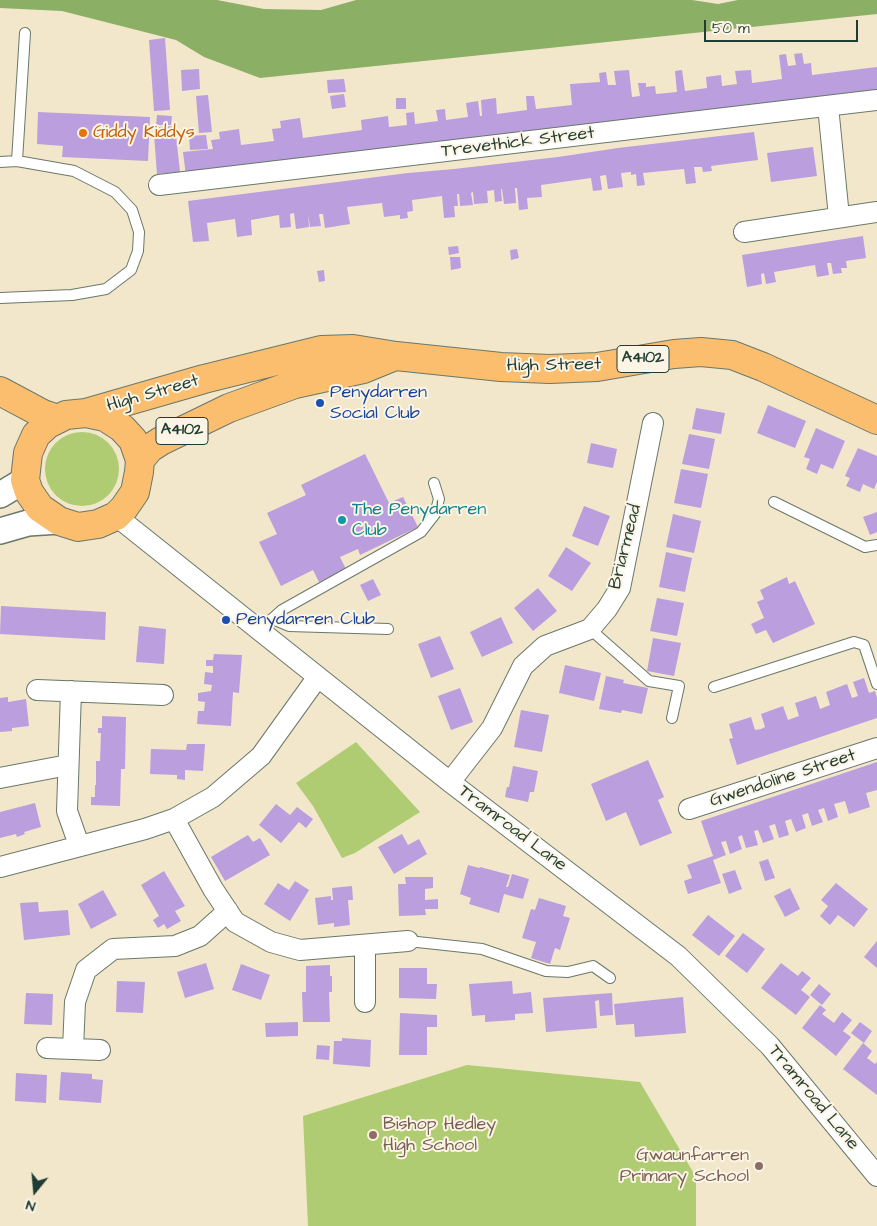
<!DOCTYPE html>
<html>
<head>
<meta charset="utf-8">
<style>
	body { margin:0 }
	#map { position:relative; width:877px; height:1226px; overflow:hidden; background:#f2e7cb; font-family:"Architects Daughter",sans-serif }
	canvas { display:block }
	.north { position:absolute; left:10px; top:1166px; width:50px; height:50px; -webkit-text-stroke:4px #fcf5e5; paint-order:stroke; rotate:197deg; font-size:14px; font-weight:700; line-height:20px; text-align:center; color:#1f3d34 }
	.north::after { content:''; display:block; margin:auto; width:18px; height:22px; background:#1f3d34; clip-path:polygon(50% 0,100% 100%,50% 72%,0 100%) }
	.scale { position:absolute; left:704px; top:20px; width:154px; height:22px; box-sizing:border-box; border:2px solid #1f3d34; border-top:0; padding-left:6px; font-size:15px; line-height:18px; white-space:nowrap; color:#1f3d34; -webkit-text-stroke:4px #fcf5e5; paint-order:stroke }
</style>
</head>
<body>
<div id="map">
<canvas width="877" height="1226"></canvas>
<div class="north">N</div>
<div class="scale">50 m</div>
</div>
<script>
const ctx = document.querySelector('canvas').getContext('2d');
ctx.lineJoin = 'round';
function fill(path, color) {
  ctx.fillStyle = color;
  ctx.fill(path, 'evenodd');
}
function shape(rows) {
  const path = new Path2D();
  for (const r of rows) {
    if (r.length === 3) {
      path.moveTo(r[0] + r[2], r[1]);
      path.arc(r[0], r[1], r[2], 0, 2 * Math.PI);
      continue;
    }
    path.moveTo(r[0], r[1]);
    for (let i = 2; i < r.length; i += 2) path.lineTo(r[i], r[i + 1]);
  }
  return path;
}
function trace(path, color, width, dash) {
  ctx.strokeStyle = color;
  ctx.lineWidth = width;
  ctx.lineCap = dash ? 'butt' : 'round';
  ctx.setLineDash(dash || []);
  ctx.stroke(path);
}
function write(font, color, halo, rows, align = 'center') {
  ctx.font = font + ' "Architects Daughter",sans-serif';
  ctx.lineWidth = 4;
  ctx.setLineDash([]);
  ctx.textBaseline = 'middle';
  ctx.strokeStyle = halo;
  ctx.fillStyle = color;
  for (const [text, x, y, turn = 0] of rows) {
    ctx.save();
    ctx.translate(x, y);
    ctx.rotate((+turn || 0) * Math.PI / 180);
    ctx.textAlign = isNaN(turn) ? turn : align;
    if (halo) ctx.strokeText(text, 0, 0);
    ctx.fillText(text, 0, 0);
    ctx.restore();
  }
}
const green = shape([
	[82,469,37],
	[356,742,420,812,355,853,342,858,313,806,296,783],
	[467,1065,640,1082,696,1177,696,1226,308,1226,303,1116]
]);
const forest = shape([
	[0,0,217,0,264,9,321,10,356,0,692,0,718,4,738,0,877,0,877,14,260,78,204,57,176,40,62,11,0,8]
]);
const building = shape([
	[165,38,170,110,154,111,149,40],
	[802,53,804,64,811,63,812,75,877,67,877,91,186,176,183,152,213,149,211,140,220,139,219,132,239,129,241,145,274,141,272,129,281,128,280,121,300,118,303,138,362,130,361,120,388,116,389,127,407,125,406,113,414,112,415,124,438,121,436,110,445,109,446,120,468,117,466,103,478,101,480,116,482,116,481,100,496,98,497,114,527,110,526,96,534,96,536,109,572,105,570,84,600,82,599,73,606,72,608,85,616,85,614,71,629,70,632,97,640,96,638,83,646,83,646,87,655,86,656,94,677,92,675,71,682,70,685,91,707,88,706,77,721,75,722,86,737,84,735,71,751,70,752,83,782,79,779,55,786,54,788,66,796,65,794,54],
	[199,69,200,89,182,91,181,70],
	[344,79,346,92,328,93,327,80],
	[344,94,346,107,332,109,330,96],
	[208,95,212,132,199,133,196,96],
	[396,98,406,98,406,109,396,109],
	[38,112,150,117,148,161,62,157,63,146,37,144],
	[157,115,172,116,171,125,156,125],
	[175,126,180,172,157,174,154,135,159,134,159,127],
	[754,132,758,160,711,166,712,171,703,172,702,167,694,167,696,183,686,184,684,169,643,173,645,185,637,186,636,174,631,175,631,172,621,173,623,187,608,189,606,175,600,176,602,190,593,191,591,178,541,185,542,197,527,198,528,209,519,210,517,188,515,188,516,203,504,204,502,189,501,189,502,201,495,202,494,190,487,191,488,203,474,204,473,192,471,193,473,205,460,206,459,194,457,194,458,206,454,206,455,217,444,218,442,196,412,200,413,211,407,212,408,218,400,219,400,215,384,217,382,203,347,207,350,224,325,228,323,214,319,214,321,226,310,227,308,214,309,227,296,229,294,213,290,214,291,227,280,228,279,215,251,220,252,235,237,237,235,219,207,223,209,241,193,242,188,201,408,173,454,169,558,157,618,148],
	[206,135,208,149,190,150,189,136],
	[813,147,817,176,771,182,767,153],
	[863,236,866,258,846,261,847,268,841,268,842,273,833,274,831,263,827,263,829,275,817,277,815,265,774,272,776,282,766,284,764,273,761,274,762,284,747,287,742,255],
	[458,246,459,253,449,255,448,247],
	[517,249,519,258,511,260,510,250],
	[450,257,460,257,461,268,451,270],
	[324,270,325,281,319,282,317,271],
	[768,405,806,421,795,448,757,433],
	[696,408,725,413,721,434,692,429],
	[816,428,845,441,833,469,821,464,817,474,806,469,810,459,804,457],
	[689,434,715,439,709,469,682,464],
	[591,443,617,449,613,468,587,463],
	[858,448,877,456,877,482,874,489,863,484,860,492,846,486,850,478,845,476],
	[365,454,389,503,403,497,418,527,360,555,358,549,340,557,346,569,319,582,313,570,281,586,259,542,277,534,267,513,306,495,301,485],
	[681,469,708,474,701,508,674,503],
	[584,506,610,516,598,546,572,536],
	[877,512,877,532,870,535,863,517],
	[673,514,701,521,694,553,666,547],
	[566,547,591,563,572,591,548,576],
	[666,552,692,558,685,592,659,587],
	[787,577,789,584,795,581,815,624,773,643,766,630,756,634,751,624,764,618,757,602,764,599,760,590],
	[373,579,381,595,368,601,360,585],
	[538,588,557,611,533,631,514,608],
	[657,598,684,603,677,636,650,631],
	[1,606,106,612,105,640,0,634],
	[501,617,513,643,482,657,470,632],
	[139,626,166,629,164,664,136,662],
	[440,636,454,669,431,678,418,644],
	[653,638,681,643,674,676,647,671],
	[214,654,242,655,239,693,233,692,231,726,197,724,198,711,204,711,205,702,198,701,198,693,211,691,212,685,204,684,205,672,213,673,213,666,206,666,206,660,213,660],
	[565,665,601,673,594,701,559,693],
	[606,676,624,680,623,683,648,688,642,714,622,710,621,713,599,709],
	[864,678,869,693,875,691,877,698,877,718,737,765,729,739,733,738,729,724,751,717,755,730,761,729,765,727,761,714,783,706,788,720,799,716,795,703,816,696,820,709,830,705,826,692,847,684,852,698,858,696,853,682],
	[460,688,473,722,451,730,438,696],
	[8,697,8,702,26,699,29,726,12,728,12,731,0,732,0,698],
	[521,710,549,715,542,752,514,747],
	[102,716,126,717,125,769,121,769,120,806,91,805,91,797,95,797,95,785,96,785,96,761,100,761,101,733,98,733,98,728,102,728],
	[187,744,205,744,203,771,185,770,185,780,177,779,177,775,150,774,151,749,186,750],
	[648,760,664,797,658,800,672,833,640,846,626,812,606,821,591,784],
	[877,762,877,790,866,793,870,807,849,814,845,801,834,804,838,817,828,821,824,808,818,810,823,822,812,826,808,813,802,815,806,828,796,832,791,819,785,821,789,835,779,838,775,824,769,826,774,839,763,843,758,830,754,831,758,845,746,848,742,835,738,837,742,849,730,854,726,841,721,842,726,855,713,860,721,883,688,894,684,881,692,878,687,865,713,856,701,821],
	[513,766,538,771,534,792,530,792,528,802,505,797,507,787,509,787],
	[35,803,41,827,24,832,25,834,17,837,16,834,0,838,0,812],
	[276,804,290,815,297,807,313,819,306,828,299,822,281,843,259,825],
	[402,834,408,845,419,839,427,854,394,874,378,847],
	[248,835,253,842,260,838,270,855,225,881,211,857],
	[768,859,775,878,765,881,759,862],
	[468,865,479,868,480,867,510,875,506,887,508,887,512,874,529,879,523,899,504,894,499,913,469,904,471,898,460,894],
	[735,870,742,889,729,894,722,874],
	[164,871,185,906,175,911,181,921,167,929,164,924,158,928,153,920,159,916,141,885],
	[405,877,433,877,433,888,425,889,425,900,438,899,438,909,425,909,426,915,399,916,398,884,406,884],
	[295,881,309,890,290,921,264,904,278,883,289,890],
	[836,883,868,909,854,927,838,915,830,925,820,916,828,906,821,900],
	[352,886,353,900,348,900,350,925,334,927,334,923,318,925,315,898,331,896,331,900,333,900,332,888],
	[790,888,800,909,785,917,774,896],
	[103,890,117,915,91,929,78,904],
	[539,898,566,906,563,916,570,918,560,950,555,948,550,964,531,958,536,942,522,938,531,909,535,910],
	[38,902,39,912,68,910,70,935,24,940,20,903],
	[708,915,735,936,719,956,692,935],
	[743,933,765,949,747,973,725,956],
	[877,941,877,968,864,957],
	[206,963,214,989,185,998,177,972],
	[781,963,798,976,802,971,811,978,801,990,810,997,796,1015,761,988],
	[241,964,270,975,261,1000,232,990],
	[330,965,330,976,332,976,332,992,329,992,330,1022,303,1022,302,992,306,992,306,966],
	[399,968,427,968,427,984,437,984,436,999,399,998],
	[117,981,145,982,143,1013,116,1012],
	[512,981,513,994,531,992,533,1013,515,1014,515,1020,485,1022,485,1015,472,1016,469,984],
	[819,984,831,994,822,1005,810,995],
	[26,993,53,994,52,1025,24,1024],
	[612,993,613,1015,600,1016,599,1000,595,1001,597,1028,546,1032,543,998],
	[683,997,686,1033,635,1037,634,1024,616,1025,614,1004],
	[820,1005,826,1010,822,1014,834,1023,842,1012,852,1020,843,1031,851,1037,836,1056,802,1028],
	[400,1013,437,1015,437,1027,427,1027,427,1055,399,1055],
	[298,1022,298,1036,266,1037,265,1023],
	[860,1022,872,1031,864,1043,851,1033],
	[342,1038,371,1040,370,1067,333,1064,334,1041,342,1041],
	[863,1043,872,1051,867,1058,875,1064,877,1062,877,1095,843,1069],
	[317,1045,330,1046,329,1060,316,1059],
	[61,1072,92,1074,92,1079,103,1080,101,1103,59,1100],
	[16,1073,47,1075,46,1103,15,1101]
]);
const service = shape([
	[0,162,17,161],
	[0,298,72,295,106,289,131,270,138,251,139,232,132,210,115,192,74,171,17,161,25,33],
	[774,502,865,547,877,545],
	[272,619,282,610,421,532,435,514,439,499,434,483],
	[268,621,272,619,289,626,388,629],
	[590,629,649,681,679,686,672,718],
	[714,687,854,642,864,645,877,684],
	[408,941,482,949,546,971,568,972,593,966,610,978]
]);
const minor = shape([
	[828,106,839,217],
	[159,185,877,100],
	[744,232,877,212],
	[116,516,450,782,678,956,770,1046,877,1176],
	[37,690,163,695],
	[71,691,67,811,79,845],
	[0,778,68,765],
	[450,782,492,728,523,666,545,646,590,629,607,609,620,588,653,423],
	[689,809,877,748],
	[174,819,213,889,235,922,271,942,300,950,408,941],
	[0,867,145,829,174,819,213,797,261,756,317,678],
	[365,945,365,1002],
	[47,1048,100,1050],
	[73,1049,75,1002,86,970,113,949,175,946,200,936,228,911]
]);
const tertiary = shape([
	[0,495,25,480],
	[0,531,28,523,59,521]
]);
const primary = shape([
	[0,391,43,414,58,419],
	[86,413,105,417,122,428,133,440,140,460,139,472,135,492,124,508,116,516,98,524,78,527,59,521,40,508,29,492,25,480,28,453,36,435,48,424,66,415,86,413,204,379,321,350,353,349,396,356,501,367,550,369,597,367,674,354,701,352,732,355,763,367,877,420],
	[140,460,150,448,161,441,229,408,295,384,363,369,395,356]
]);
const markers = [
	[83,133,5,"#e8710a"],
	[320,403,5,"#1a4fb4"],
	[342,520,5,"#0f9aa8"],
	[226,620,5,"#1a4fb4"],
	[373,1135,5,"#8d6e63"],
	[759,1166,5,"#8d6e63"]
];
const shields = [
	[643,359,52],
	[182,431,52]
];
const shieldNames = [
	["A4102",643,359],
	["A4102",182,431]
];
const foodNames = [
	["Giddy Kiddys",93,133]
];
const streetNames = [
	["Trevethick Street",518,143,-7],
	["High Street",554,366,-1],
	["High Street",153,394,-16],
	["Briarmead",626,547,-76],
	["Gwendoline Street",783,779,-18],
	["Tramroad Lane",512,829,37],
	["Tramroad Lane",813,1098,50]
];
const transitNames = [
	["Penydarren",330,393],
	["Social Club",330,414],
	["Penydarren Club",236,620]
];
const cultureNames = [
	["The Penydarren",352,510],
	["Club",352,531]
];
const educationNames = [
	["Bishop Hedley",383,1125],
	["High School",383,1146],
	["Gwaunfarren",749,1156,"right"],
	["Primary School",749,1177,"right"]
];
fill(green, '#afcc73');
fill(forest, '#8bb065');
fill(building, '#bb9ede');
trace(service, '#697869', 12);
trace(minor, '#697869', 22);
trace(tertiary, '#697869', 28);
trace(primary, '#697869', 30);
trace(service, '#fff', 10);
trace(minor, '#fff', 20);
trace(tertiary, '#fff', 25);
trace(primary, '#fbbd6e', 28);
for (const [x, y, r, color] of markers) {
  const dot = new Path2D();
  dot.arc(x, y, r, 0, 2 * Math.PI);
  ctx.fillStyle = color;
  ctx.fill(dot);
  trace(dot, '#fcf5e5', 2);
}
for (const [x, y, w] of shields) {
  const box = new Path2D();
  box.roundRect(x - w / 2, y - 13.5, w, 27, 4);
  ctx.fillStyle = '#fcf5e5';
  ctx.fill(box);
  trace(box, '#1f3d34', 1);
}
write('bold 16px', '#1f3d34', null, shieldNames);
write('18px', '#c56008', '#fcf5e5', foodNames, 'left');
write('18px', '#1f3d34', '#fcf5e5', streetNames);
write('18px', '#164399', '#fcf5e5', transitNames, 'left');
write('18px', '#0d838f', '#fcf5e5', cultureNames, 'left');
write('18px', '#785e54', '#fcf5e5', educationNames, 'left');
</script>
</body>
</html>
